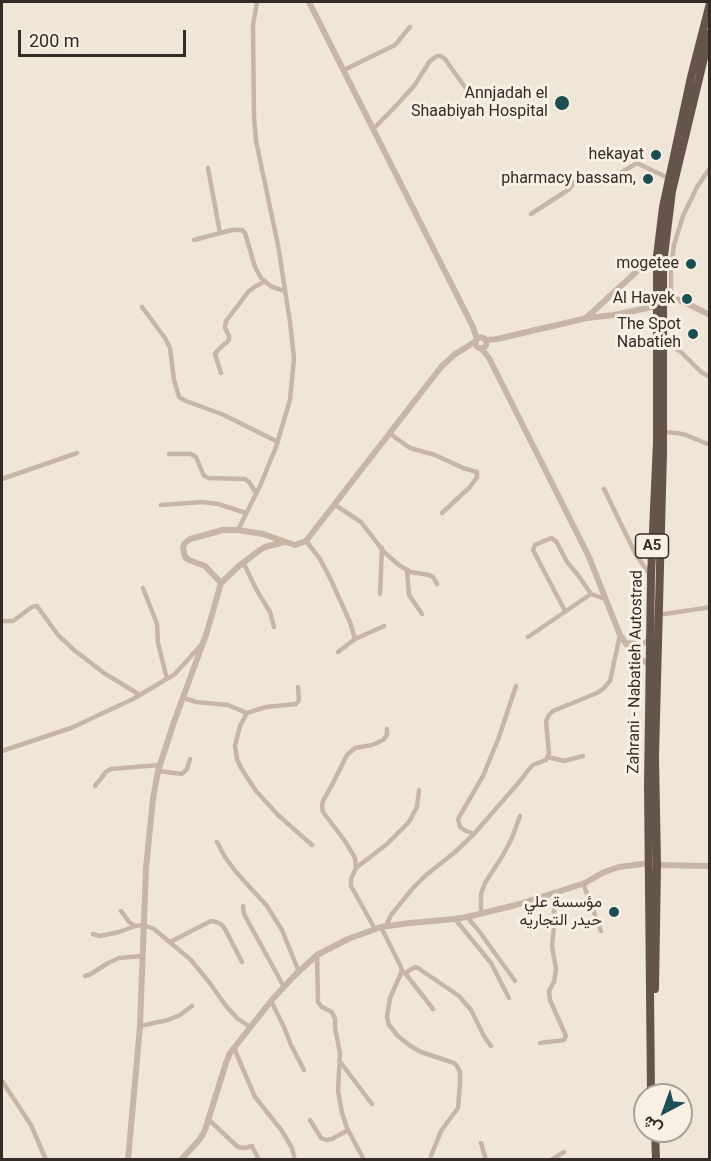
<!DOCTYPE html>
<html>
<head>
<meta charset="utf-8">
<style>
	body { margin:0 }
	#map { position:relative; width:711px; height:1161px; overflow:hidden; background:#f0e6d8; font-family:Roboto,Vazirmatn,sans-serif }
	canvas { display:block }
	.frame { position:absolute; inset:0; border:3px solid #332b26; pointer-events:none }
	.north { position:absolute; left:633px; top:1083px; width:60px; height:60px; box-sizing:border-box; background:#f8f0e4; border:2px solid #a9a198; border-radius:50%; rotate:221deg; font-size:16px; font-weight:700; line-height:24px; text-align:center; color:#332b26 }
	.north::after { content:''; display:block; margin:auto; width:21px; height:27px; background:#1d4e53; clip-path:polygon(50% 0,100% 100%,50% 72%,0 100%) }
	.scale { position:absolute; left:18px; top:30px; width:168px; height:27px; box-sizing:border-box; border:3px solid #332b26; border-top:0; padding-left:8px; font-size:18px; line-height:21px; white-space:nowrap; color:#332b26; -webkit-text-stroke:4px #f8f0e4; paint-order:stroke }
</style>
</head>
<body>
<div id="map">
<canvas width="711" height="1161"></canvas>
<div class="frame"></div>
<div class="north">ش</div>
<div class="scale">200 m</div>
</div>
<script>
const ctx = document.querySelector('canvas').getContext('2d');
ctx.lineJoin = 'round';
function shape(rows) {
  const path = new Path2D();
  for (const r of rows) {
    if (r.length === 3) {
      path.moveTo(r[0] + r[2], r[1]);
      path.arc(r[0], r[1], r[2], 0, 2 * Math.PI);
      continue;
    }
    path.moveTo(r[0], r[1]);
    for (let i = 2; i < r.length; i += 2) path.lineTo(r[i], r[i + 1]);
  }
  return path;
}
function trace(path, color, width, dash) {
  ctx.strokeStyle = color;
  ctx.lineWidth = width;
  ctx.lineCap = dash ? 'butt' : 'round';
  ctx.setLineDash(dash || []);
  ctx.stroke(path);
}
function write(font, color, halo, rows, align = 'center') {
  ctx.font = font + ' Roboto,Vazirmatn,sans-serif';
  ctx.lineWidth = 6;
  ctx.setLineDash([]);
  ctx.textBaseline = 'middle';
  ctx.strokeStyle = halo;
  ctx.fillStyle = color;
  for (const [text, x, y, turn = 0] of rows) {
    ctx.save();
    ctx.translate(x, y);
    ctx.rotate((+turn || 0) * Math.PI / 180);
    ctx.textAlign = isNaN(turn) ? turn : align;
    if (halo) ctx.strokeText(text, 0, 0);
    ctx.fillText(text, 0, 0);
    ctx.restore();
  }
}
const minor = shape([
	[344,70,395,45,410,27],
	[373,129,393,109,414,86,430,61,437,56,441,56,445,59,472,97],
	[208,168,220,233],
	[531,214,568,190,578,178,581,176,588,175,600,183,604,183,637,163,670,179],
	[194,240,232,230,242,230,245,233,255,267,261,278,272,287,285,291],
	[671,297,671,268,674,245,683,216,697,187,710,168],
	[142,307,165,338,170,348,174,380,179,397,186,401,224,415,278,442],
	[664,345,673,347,680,351,701,372,710,377],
	[221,373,215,354,219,349,229,340,229,336,225,328,226,321,249,291,256,286,264,282],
	[663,432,677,433,686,435,710,445],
	[389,433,410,448,435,455,463,468,477,472,477,477,470,487,442,513],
	[169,454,191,454,196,457,204,476,209,478,245,479,249,482,256,493],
	[2,479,77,453],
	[604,489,636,555,651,576],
	[161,505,203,502,218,504,246,513],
	[335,505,361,522,384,552,400,566,411,572,429,575,433,577,437,584],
	[238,530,260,486,276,447,290,400,294,358,290,322,278,245,256,141,254,117,253,25,257,2],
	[306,541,320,559,330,578,350,622,355,639,338,652],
	[243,562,256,589,270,612,274,627],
	[407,570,409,595,422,614],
	[143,588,157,624,158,643,167,679],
	[380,594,382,548],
	[565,611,533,550,535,545,551,538,556,541,567,562,578,575,591,594,605,599],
	[658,615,705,608,710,607],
	[2,621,13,621,32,607,37,606,58,635,74,650,104,673,140,695],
	[528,637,591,594],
	[355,639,384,626],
	[298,687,299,700,296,704,266,707,247,713,240,726,235,746,237,759,241,768,256,791,279,816,312,845],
	[184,698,196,702,228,705,247,713],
	[2,751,71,728,133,699,175,674,201,645],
	[548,757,564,761,583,756],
	[158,771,182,774,187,769,190,759],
	[95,786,106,772,111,769,159,765],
	[474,834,466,831,460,827,458,819,483,776,499,737,516,686],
	[217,842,225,857,236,872,267,906,282,930,299,972],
	[356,868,387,844,409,822,417,807,419,790],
	[583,883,601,931],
	[243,906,244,914,284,987],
	[121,911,129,922,135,926,144,925,154,929,191,960,209,982,226,1006,237,1018,250,1027],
	[481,912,481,894,485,883,503,855,512,838,520,816],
	[467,917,479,931,515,981],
	[455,919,491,963,509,998],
	[386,926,391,915,413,888,425,876,455,852,474,834,520,781,529,769,533,765,546,760,549,753,546,721,549,715,553,711,597,693,604,688,610,681,620,635],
	[381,927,400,965,402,971,390,998,387,1017,389,1025,398,1036,409,1045,421,1052,454,1063,457,1066,460,1072,460,1084,458,1108,441,1131,431,1156],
	[375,929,351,886,351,879,356,868,355,858,345,841,323,812,322,806,323,801,333,783,347,755,355,748,372,745,383,740,387,735,387,729],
	[93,934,100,936,119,932,135,926],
	[170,942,211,921,216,922,221,924,225,929,242,962],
	[317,955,318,1002,322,1007,332,1012,335,1019,335,1028,340,1053,338,1091,342,1113,347,1128,364,1160],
	[402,971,405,973,415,967,418,968,459,996,471,1010,484,1036,491,1046],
	[405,973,433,1009],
	[85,976,91,974,108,963,119,958,142,956],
	[271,1001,284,1027,291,1045,304,1070],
	[140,1026,168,1020,180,1015,192,1006],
	[540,1043,564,1040,566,1036,550,1000,549,991,554,982,556,969,552,946,554,926,554,893],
	[234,1048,255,1097,282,1131,292,1148,295,1160],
	[341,1063,372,1104],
	[2,1081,31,1125,46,1160],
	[208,1119,238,1147,245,1148,252,1146,259,1160],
	[310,1120,321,1138,326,1140,332,1139,348,1130],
	[481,1143,486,1160],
	[551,1160,564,1152]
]);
const tertiary = shape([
	[309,2,473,327,477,339],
	[664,296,671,297,684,302,710,315],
	[587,317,635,273,657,256],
	[481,343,5.5],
	[486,340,497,339,587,318,614,315,657,306],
	[481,348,489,358,589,557,620,635,632,652,640,659,651,665],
	[221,583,205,566,189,560,185,557,183,548,184,544,190,539,223,530,238,530,263,534,295,545,306,541,441,367,454,355,476,341],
	[626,643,641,644,651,640],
	[657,865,710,866],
	[128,1160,140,1026,146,868,153,799,158,771,174,722,207,632,221,583,239,566,260,550,265,547,284,542],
	[181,1160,200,1139,205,1130,226,1063,230,1053,271,1001,294,976,317,955,348,939,381,927,410,923,455,919,467,917,516,905,557,892,585,883,604,872,619,867,649,863]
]);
const trunk = shape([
	[655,989,657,865,655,756,663,454,663,264,672,191,710,33],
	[651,1095,648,785,651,576,657,442,657,256,663,207,691,77,710,3],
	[655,1131,656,1160]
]);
const markers = [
	[562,103,8,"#1d4e53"],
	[656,155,6,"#1d4e53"],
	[648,179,6,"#1d4e53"],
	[691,264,6,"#1d4e53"],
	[687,299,6,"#1d4e53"],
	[693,334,6,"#1d4e53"],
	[614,912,6,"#1d4e53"]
];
const shields = [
	[652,546,33]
];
const shieldNames = [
	["A5",652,546]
];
const poiNames = [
	["Annjadah el",548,94],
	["Shaabiyah Hospital",548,112],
	["hekayat",644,155],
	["pharmacy bassam,",636,179],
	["mogetee",679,264],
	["Al Hayek",675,299],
	["The Spot",681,325],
	["Nabatieh",681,343],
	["مؤسسة علي",602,903],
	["حيدر التجاريه",602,921]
];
const streetNames = [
	["Zahrani - Nabatieh Autostrad",636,672,-89]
];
trace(minor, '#c7b6a5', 4.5);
trace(tertiary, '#c7b6a5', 6);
trace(trunk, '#64544a', 8);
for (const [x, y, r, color] of markers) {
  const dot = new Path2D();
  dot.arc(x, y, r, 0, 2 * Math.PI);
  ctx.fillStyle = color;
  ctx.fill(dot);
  trace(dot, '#f8f0e4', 2);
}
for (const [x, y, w] of shields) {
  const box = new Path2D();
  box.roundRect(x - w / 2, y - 12, w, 24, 4.5);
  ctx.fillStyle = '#f8f0e4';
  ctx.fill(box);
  trace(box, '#332b26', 1.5);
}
write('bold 15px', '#332b26', null, shieldNames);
write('16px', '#332b26', '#f8f0e4', poiNames, 'right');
write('16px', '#332b26', '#f8f0e4', streetNames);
</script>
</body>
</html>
